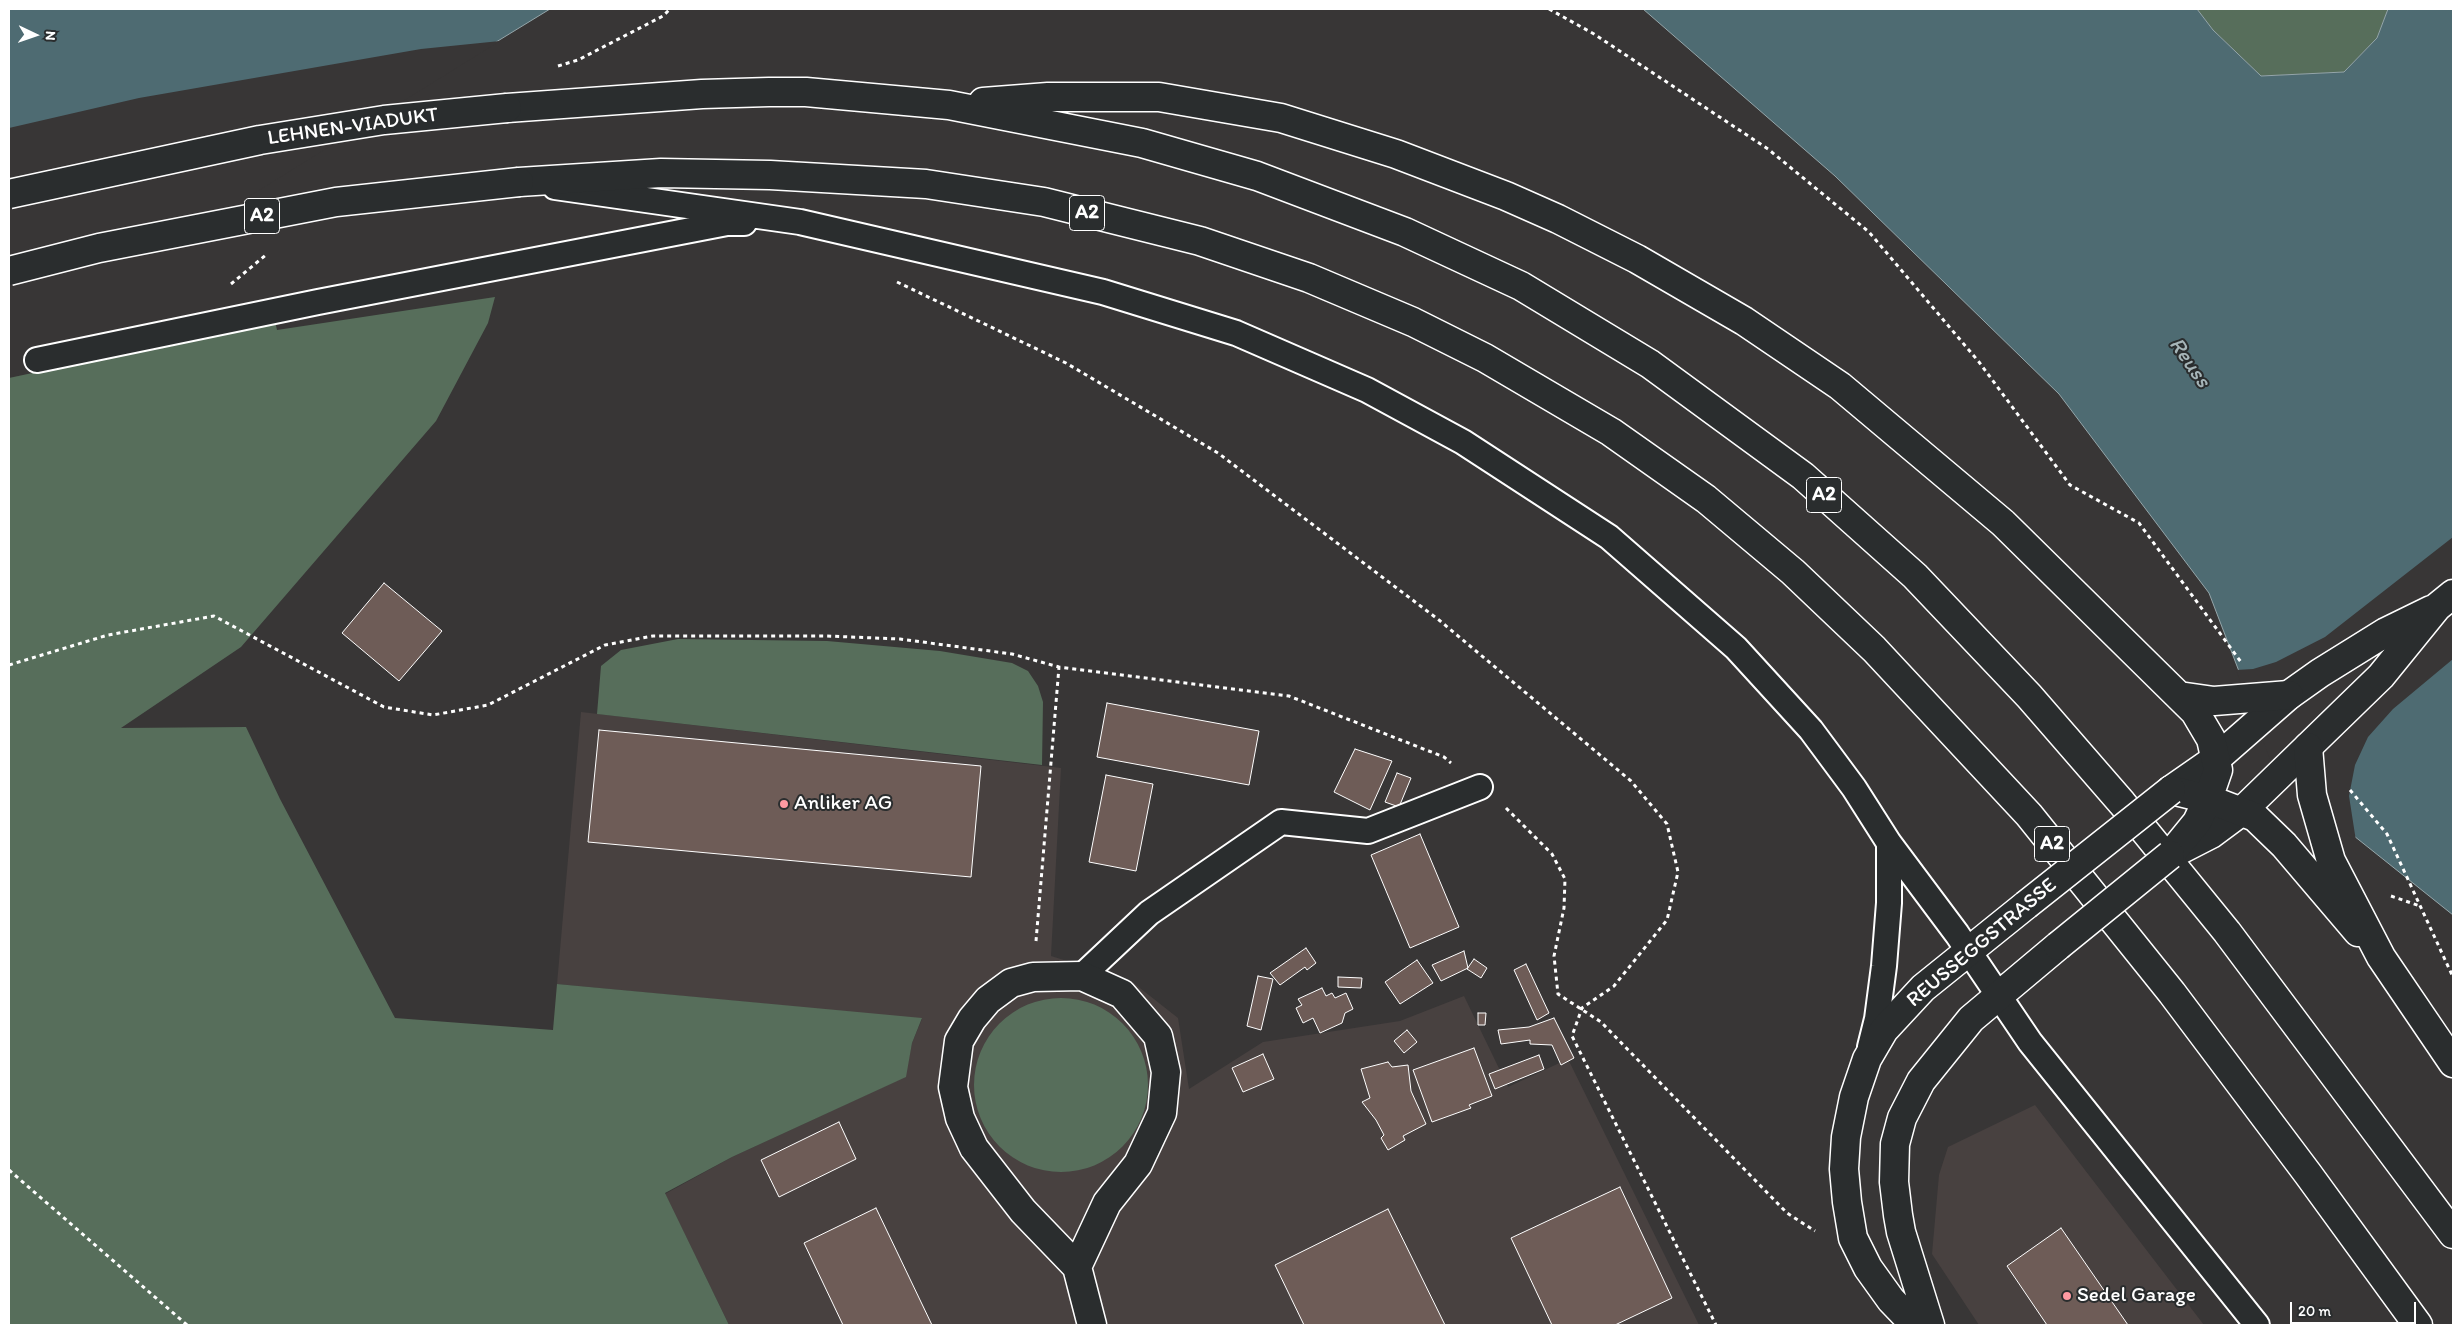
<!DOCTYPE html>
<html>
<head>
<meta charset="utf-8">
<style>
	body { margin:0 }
	#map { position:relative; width:2462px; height:1334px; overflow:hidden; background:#383636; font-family:Itim,sans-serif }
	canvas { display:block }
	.frame { position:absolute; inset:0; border:10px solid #fff; pointer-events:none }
	.north { position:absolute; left:10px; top:10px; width:50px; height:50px; -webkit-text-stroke:4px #2a2d2e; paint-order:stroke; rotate:93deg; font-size:14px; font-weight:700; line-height:20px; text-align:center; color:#fff }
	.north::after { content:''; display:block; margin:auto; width:18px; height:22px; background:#fff; clip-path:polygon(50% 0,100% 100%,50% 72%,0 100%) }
	.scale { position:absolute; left:2290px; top:1302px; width:126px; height:22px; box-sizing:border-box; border:2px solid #fff; border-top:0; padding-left:6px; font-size:15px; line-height:18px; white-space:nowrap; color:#fff; -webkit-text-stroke:4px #2a2d2e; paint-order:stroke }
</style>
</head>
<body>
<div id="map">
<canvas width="2462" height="1334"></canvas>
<div class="frame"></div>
<div class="north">N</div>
<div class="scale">20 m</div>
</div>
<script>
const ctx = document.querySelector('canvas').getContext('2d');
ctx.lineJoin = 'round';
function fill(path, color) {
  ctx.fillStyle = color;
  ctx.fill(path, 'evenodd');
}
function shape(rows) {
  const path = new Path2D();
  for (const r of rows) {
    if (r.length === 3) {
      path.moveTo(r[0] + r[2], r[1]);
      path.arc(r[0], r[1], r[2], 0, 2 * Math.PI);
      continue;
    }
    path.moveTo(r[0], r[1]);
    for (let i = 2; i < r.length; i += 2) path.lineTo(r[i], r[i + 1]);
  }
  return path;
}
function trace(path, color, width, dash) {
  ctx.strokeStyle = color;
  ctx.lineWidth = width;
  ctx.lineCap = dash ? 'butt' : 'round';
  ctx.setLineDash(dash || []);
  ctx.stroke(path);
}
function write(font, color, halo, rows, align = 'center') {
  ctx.font = font + ' Itim,sans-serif';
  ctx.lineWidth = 4;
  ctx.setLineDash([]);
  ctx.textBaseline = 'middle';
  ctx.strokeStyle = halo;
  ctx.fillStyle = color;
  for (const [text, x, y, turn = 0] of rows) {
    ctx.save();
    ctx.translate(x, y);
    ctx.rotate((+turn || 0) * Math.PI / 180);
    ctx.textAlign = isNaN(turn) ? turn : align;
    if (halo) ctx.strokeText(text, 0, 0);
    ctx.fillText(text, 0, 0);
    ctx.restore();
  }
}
const built = shape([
	[581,712,1061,768,1051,956,1131,981,1178,1018,1189,1089,1263,1042,1400,1021,1464,996,1508,1087,1568,1059,1699,1325,729,1325,665,1194,732,1157,905,1077,912,1043,922,1019,557,984],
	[2035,1105,2204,1325,1979,1325,1932,1254,1939,1175,1948,1147]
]);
const green = shape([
	[2197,9,2388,9,2377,38,2344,72,2261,76,2213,30],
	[495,297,488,323,436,421,241,647,121,728,246,727,280,799,395,1018,553,1030,557,984,922,1018,912,1043,906,1077,732,1157,665,1193,729,1325,9,1325,9,378,275,321,277,330],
	[678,639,827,641,940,651,1012,663,1028,671,1038,686,1043,702,1042,765,597,714,601,666,621,650],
	[1061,1085,87]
]);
const water = shape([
	[9,9,550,9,194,227,9,284,9,9],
	[1643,9,2197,9,2213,30,2261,76,2344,72,2377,38,2388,9,2453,9,2453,915,2339,824,2273,760,2209,593,2059,394,1835,176,1643,9]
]);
const pier = shape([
	[500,41,195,230,9,287,9,128,139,98,421,49],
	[2453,537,2453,659,2393,709,2368,737,2355,765,2349,796,2356,841,2337,826,2271,762,2236,670,2253,669,2276,662,2325,637]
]);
const building = shape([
	[384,583,442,631,399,681,342,633,384,583],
	[1107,703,1259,731,1249,785,1097,757,1107,703],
	[599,730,981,766,971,877,588,842,599,730],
	[1355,749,1392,761,1370,810,1334,792,1355,749],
	[1397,773,1411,778,1399,807,1385,802,1397,773],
	[1106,775,1153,784,1136,871,1089,862,1106,775],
	[1420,834,1459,927,1410,948,1371,855,1420,834],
	[1306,948,1316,963,1307,970,1305,967,1280,985,1270,973,1306,948],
	[1464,951,1468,968,1441,981,1432,965,1464,951],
	[1474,959,1487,968,1481,978,1467,969,1474,959],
	[1417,960,1433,983,1400,1004,1385,982,1417,960],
	[1526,964,1549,1013,1537,1020,1514,970,1526,964],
	[1258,976,1273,979,1261,1030,1247,1026,1258,976],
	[1338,977,1362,978,1361,988,1338,987,1338,977],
	[1322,988,1326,996,1332,993,1335,998,1346,993,1353,1009,1345,1013,1342,1023,1320,1033,1313,1018,1303,1023,1296,1008,1302,1005,1298,999,1322,988],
	[1478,1013,1486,1013,1485,1025,1478,1025,1478,1013],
	[1554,1018,1574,1058,1561,1065,1552,1045,1530,1044,1530,1040,1501,1044,1498,1030,1529,1027,1554,1018],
	[1407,1030,1417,1042,1404,1053,1394,1041,1407,1030],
	[1474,1048,1492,1096,1469,1105,1471,1108,1432,1122,1413,1070,1474,1048],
	[1263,1054,1274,1079,1243,1092,1232,1068,1263,1054],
	[1539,1055,1544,1069,1495,1089,1489,1074,1539,1055],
	[1388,1062,1392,1067,1408,1065,1411,1091,1426,1124,1403,1136,1405,1140,1388,1150,1381,1138,1384,1135,1376,1120,1362,1102,1370,1098,1361,1069,1388,1062],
	[839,1122,856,1159,779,1197,761,1160,839,1122],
	[1620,1187,1672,1298,1615,1325,1552,1325,1511,1238,1620,1187],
	[876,1208,932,1325,843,1325,804,1243,876,1208],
	[1388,1209,1445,1325,1304,1325,1275,1265,1388,1209],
	[2061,1228,2128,1325,2047,1325,2007,1266,2061,1228]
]);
const path = shape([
	[1549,9,1594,34,1768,149,1869,232,1979,362,2070,485,2139,523,2241,662],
	[558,66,578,60,663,16,670,9],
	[897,282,1066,363,1218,453,1439,620,1631,781,1667,824,1678,872,1667,920,1614,986,1582,1008,1572,1036,1716,1325],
	[231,284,267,254],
	[9,665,108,635,214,616,384,707,433,715,488,705,605,645,653,636,826,636,900,639,1012,654,1059,667,1289,696,1444,757,1451,763],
	[2350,790,2387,834,2453,977],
	[1506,808,1552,854,1565,879,1564,908,1554,956,1558,994,1601,1022,1787,1213,1815,1231],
	[2391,896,2420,906],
	[1036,941,1059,667],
	[9,1170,187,1325]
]);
const lane = shape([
	[555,187,800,222,1103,292,1236,333,1367,390,1463,442,1609,537,1736,648,1811,730,1854,788,1889,843,1957,934,2030,1042,2257,1325],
	[37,360,318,302,727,223,744,223],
	[1082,976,1149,913,1281,822,1368,831,1480,787],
	[1870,1047,1877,1019,1884,966,1889,903,1889,843]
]);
const street = shape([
	[1077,1267,1107,1203,1138,1164,1162,1113,1166,1072,1158,1036,1122,994,1082,976,1033,977,1011,983,988,1000,972,1019,959,1041,953,1087,960,1118,974,1148,1023,1211,1077,1267,1092,1325]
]);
const secondary = shape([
	[2171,790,2217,758,2289,695,2320,673,2386,632,2431,610],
	[2170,855,2211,834,2242,811,2381,676,2437,607,2453,594],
	[1915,1325,1891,1300,1868,1268,1853,1238,1847,1202,1844,1169,1846,1137,1854,1097,1867,1059,1884,1030,1923,988,2026,905],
	[1930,1325,1901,1232,1898,1215,1894,1182,1895,1144,1902,1118,1921,1081,1971,1019,2058,946]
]);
const highway = shape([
	[983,102,1048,97,1159,97,1281,118,1396,154,1506,196,1558,219,1637,259,1744,321,1840,386,2003,523,2195,712,2211,739,2218,770,2208,799,2197,822,2170,855],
	[507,108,702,94,769,92,806,92,949,105,1142,143,1257,176,1405,232,1521,286,1650,364,1803,476,1915,576,2029,696,2122,803,2227,932,2453,1234],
	[519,182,661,173,770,175,926,184,1044,202,1200,241,1309,278,1413,322,1485,358,1611,432,1706,499,1793,572,1874,649,2029,815,2172,993,2308,1174,2418,1325],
	[2179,696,2214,701,2289,695],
	[2308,747,2312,795,2331,861,2381,957,2453,1063],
	[2171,790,2208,799,2255,817,2284,845,2358,932]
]);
const secondaryBridge = shape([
	[2026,905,2171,790],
	[2058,946,2170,855]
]);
const highwayBridge = shape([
	[9,194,260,140,384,120,507,108],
	[9,271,99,248,336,202,519,182]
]);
const markers = [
	[784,804,5,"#ff9aa2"],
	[2067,1296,5,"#ff9aa2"]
];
const shields = [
	[1087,213,35],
	[262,216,35],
	[1824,495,35],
	[2052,844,35]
];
const shieldNames = [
	["A2",1087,213],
	["A2",262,216],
	["A2",1824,495],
	["A2",2052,844]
];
const streetNames = [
	["LEHNEN-VIADUKT",353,127,-8],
	["REUSSEGGSTRASSE",1982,943,-40]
];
const poiNames = [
	["Anliker AG",794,804],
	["Sedel Garage",2077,1296]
];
const waterNames = [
	["Reuss",2189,363,55]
];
fill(built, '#484140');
fill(green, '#576e5b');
fill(water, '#4e6b72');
trace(water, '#95a6aa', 1);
fill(pier, '#383636');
fill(building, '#6e5c57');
trace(building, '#fff', 1);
trace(lane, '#fff', 28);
trace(street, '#fff', 31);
trace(secondary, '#fff', 31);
trace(highway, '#fff', 31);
trace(path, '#fff', 3, [4, 4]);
trace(lane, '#2a2d2e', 24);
trace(street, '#2a2d2e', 28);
trace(secondary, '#2a2d2e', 28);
trace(highway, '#2a2d2e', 28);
trace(secondaryBridge, '#fff', 31, []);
trace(highwayBridge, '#fff', 31, []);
trace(secondaryBridge, '#2a2d2e', 28);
trace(highwayBridge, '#2a2d2e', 28);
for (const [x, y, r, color] of markers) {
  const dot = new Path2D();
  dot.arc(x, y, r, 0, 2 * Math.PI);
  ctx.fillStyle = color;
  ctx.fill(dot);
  trace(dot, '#2a2d2e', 2);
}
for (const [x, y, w] of shields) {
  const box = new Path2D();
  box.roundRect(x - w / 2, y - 17.5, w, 35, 4);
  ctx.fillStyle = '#2a2d2e';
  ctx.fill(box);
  trace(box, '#fff', 1);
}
write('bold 20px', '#fff', null, shieldNames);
write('21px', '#fff', '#2a2d2e', streetNames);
write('21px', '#fff', '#2a2d2e', poiNames, 'left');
write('italic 22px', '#a6b5b8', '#2a2d2e', waterNames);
</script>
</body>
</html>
